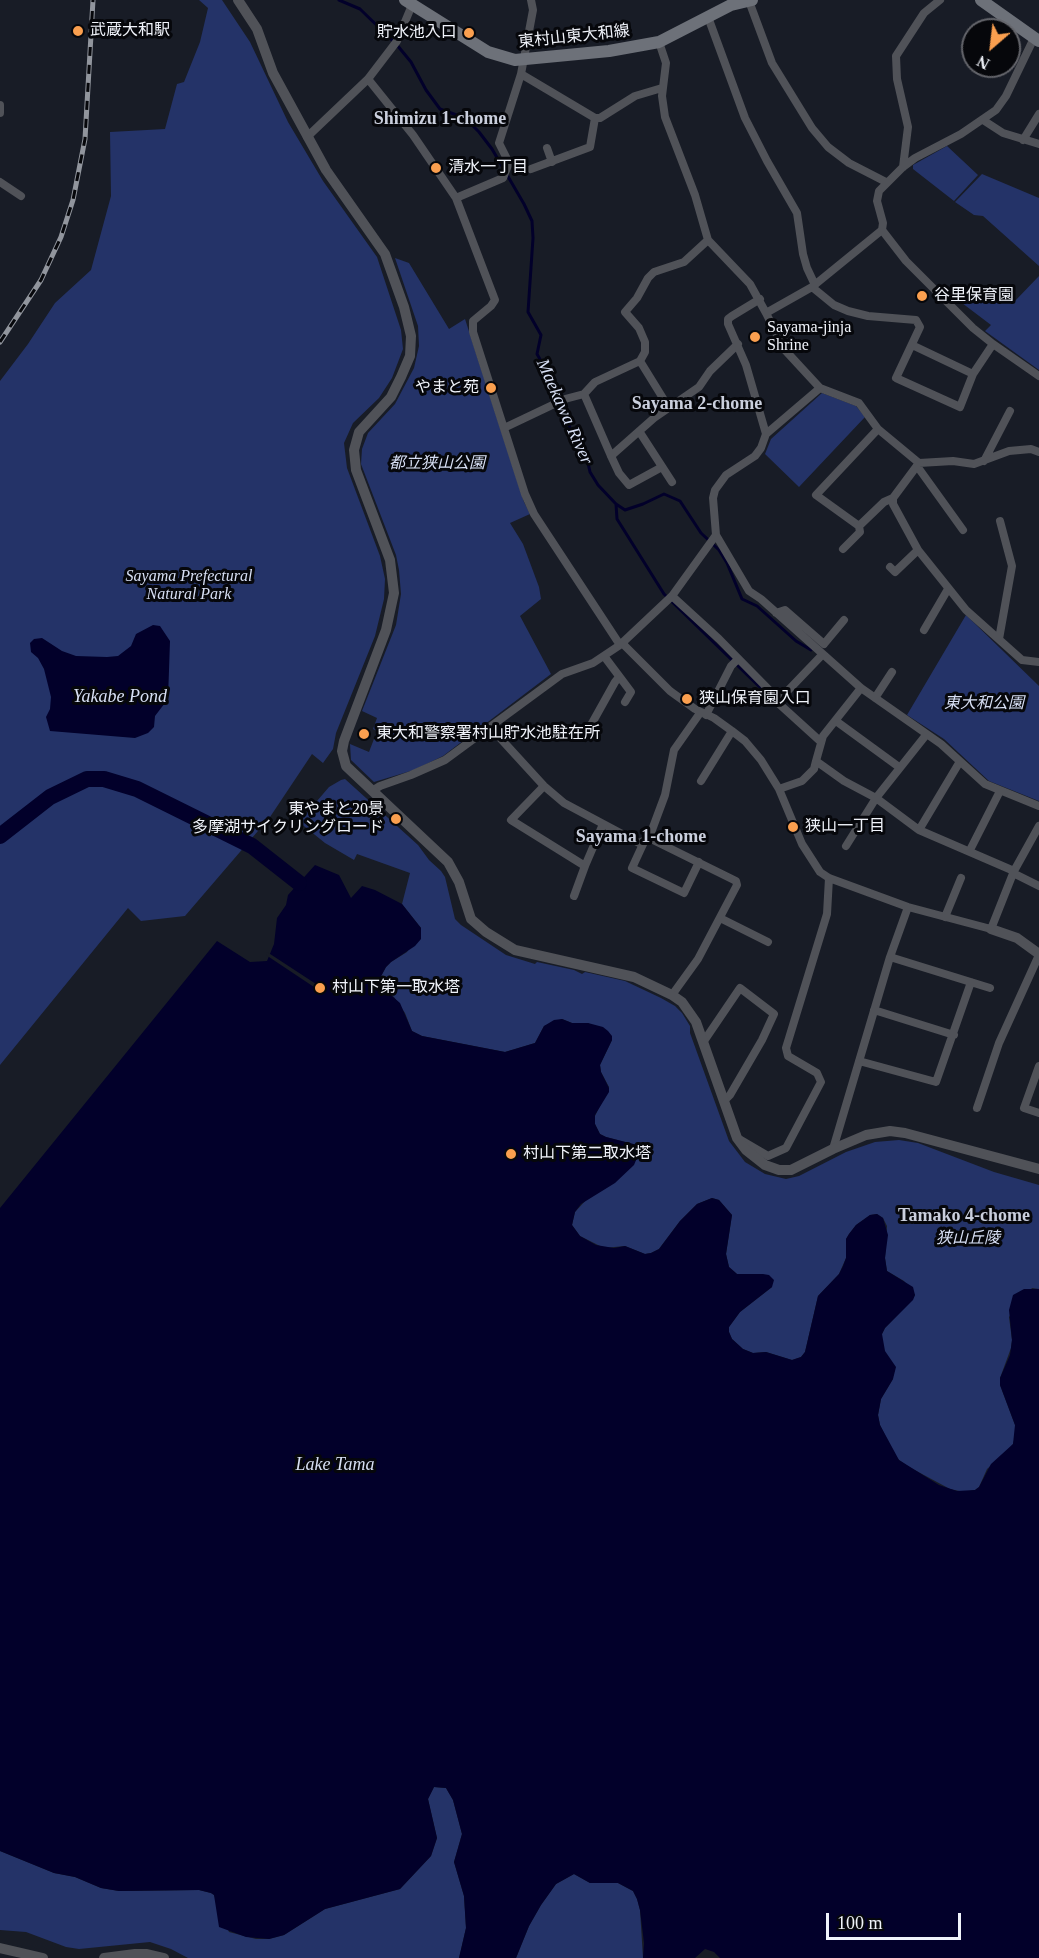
<!DOCTYPE html>
<html>
<head>
<meta charset="utf-8">
<style>
	body { margin:0 }
	#map { position:relative; width:1039px; height:1958px; overflow:hidden; background:#181c26; font-family:"Times New Roman",serif }
	canvas { display:block }
	.north { position:absolute; left:961px; top:18px; width:60px; height:60px; box-sizing:border-box; background:#06070b; border:2px solid #64656b; border-radius:50%; rotate:208deg; font-size:16px; font-weight:700; line-height:24px; text-align:center; color:#f0f3fa }
	.north::after { content:''; display:block; margin:auto; width:21px; height:27px; background:#fa9f4f; clip-path:polygon(50% 0,100% 100%,50% 72%,0 100%) }
	.scale { position:absolute; left:826px; top:1913px; width:135px; height:27px; box-sizing:border-box; border:3px solid #f0f3fa; border-top:0; padding-left:8px; font-size:18px; line-height:21px; white-space:nowrap; color:#f0f3fa; -webkit-text-stroke:4px #06070b; paint-order:stroke }
</style>
</head>
<body>
<div id="map">
<canvas width="1039" height="1958"></canvas>
<div class="north">N</div>
<div class="scale">100 m</div>
</div>
<script>
const ctx = document.querySelector('canvas').getContext('2d');
ctx.lineJoin = 'round';
function fill(path, color) {
  ctx.fillStyle = color;
  ctx.fill(path, 'evenodd');
}
function shape(rows) {
  const path = new Path2D();
  for (const r of rows) {
    path.moveTo(r[0], r[1]);
    for (let i = 2; i < r.length; i += 2) path.lineTo(r[i], r[i + 1]);
  }
  return path;
}
function trace(path, color, width, dash) {
  ctx.strokeStyle = color;
  ctx.lineWidth = width;
  ctx.lineCap = dash ? 'butt' : 'round';
  ctx.setLineDash(dash || []);
  ctx.stroke(path);
}
function write(font, color, halo, rows, align = 'center') {
  ctx.font = font + ' "Times New Roman","Noto Sans JP",serif';
  ctx.lineWidth = 6;
  ctx.setLineDash([]);
  ctx.textBaseline = 'middle';
  ctx.strokeStyle = halo;
  ctx.fillStyle = color;
  for (const [text, x, y, turn = 0] of rows) {
    ctx.save();
    ctx.translate(x, y);
    ctx.rotate((+turn || 0) * Math.PI / 180);
    ctx.textAlign = isNaN(turn) ? turn : align;
    if (halo) ctx.strokeText(text, 0, 0);
    ctx.fillText(text, 0, 0);
    ctx.restore();
  }
}
const green = shape([
	[199,0,222,0,250,42,288,122,323,181,377,257,401,330,403,349,392,378,379,398,353,423,344,443,347,468,380,556,385,579,384,599,375,636,336,733,333,749,323,763,312,754,270,817,185,916,141,921,128,908,0,1065,0,381,28,344,55,303,91,270,111,196,110,132,165,129,177,84,184,82,200,42,208,8],
	[947,146,978,175,954,201,913,169,913,165],
	[982,174,1039,198,1039,266,983,216,974,215,955,202],
	[395,258,409,263,449,329,465,319,524,502,530,514,510,523,523,544,539,587,541,599,520,616,551,674,443,756,414,770,374,782,351,760,350,744,369,752,377,731,373,729,377,718,362,711,396,625,401,594,399,570,396,555,361,464,362,449,368,433,395,404,414,368,419,346,418,326],
	[1039,276,1039,370,985,331,991,325,962,303,975,299,1014,302],
	[822,393,856,406,865,417,799,487,765,454,771,439],
	[966,615,1039,686,1039,801,989,781,944,739,907,715],
	[345,779,418,845,429,860,441,871,445,877,455,919,461,925,506,955,535,964,537,962,574,970,582,974,585,972,625,981,661,998,675,1006,682,1013,690,1026,690,1033,729,1141,745,1162,765,1174,786,1179,799,1176,846,1152,875,1142,899,1140,918,1143,994,1172,1039,1185,1039,1289,1032,1288,1009,1317,1012,1340,1011,1348,1000,1378,1000,1385,1015,1425,1015,1437,1013,1444,1009,1449,987,1469,979,1487,975,1490,964,1492,950,1489,909,1467,899,1460,894,1454,880,1425,878,1415,881,1399,893,1379,882,1343,882,1334,885,1328,912,1300,915,1295,904,1281,887,1271,885,1258,887,1226,883,1218,877,1214,870,1215,856,1225,849,1234,846,1239,846,1258,839,1274,818,1296,805,1352,801,1357,792,1360,766,1352,753,1353,743,1349,732,1339,729,1332,729,1327,740,1312,772,1287,747,1274,737,1274,729,1267,726,1254,732,1215,719,1200,712,1198,697,1204,680,1221,659,1249,651,1253,645,1254,625,1246,604,1248,580,1236,572,1225,575,1212,637,1145,606,1137,600,1134,595,1124,595,1116,609,1087,601,1072,600,1065,612,1040,588,1023,572,1023,562,1019,544,1026,535,1043,505,1052,422,1036,412,1031,405,1013,394,997,380,985,379,980,386,967,391,962,407,952,421,928,402,904,410,873,357,854,354,860,325,843,299,822,329,787,341,780],
	[434,1787,446,1788,453,1800,462,1834,454,1862,464,1896,466,1928,459,1958,188,1958,171,1949,150,1942,79,1949,66,1947,26,1932,0,1930,0,1851,54,1873,75,1877,101,1888,119,1891,199,1890,211,1893,214,1895,229,1932,256,1939,269,1939,284,1935,325,1909,400,1889,431,1856,437,1838,428,1799],
	[574,1874,590,1883,618,1883,633,1891,637,1899,640,1910,643,1958,516,1958,529,1926,541,1905,556,1884]
]);
const water = shape([
	[153,625,160,626,170,641,168,699,155,716,154,727,148,733,135,738,50,731,46,717,50,709,51,697,44,669,38,658,31,652,30,643,34,639,42,638,62,651,76,656,107,657,118,656,131,646,136,634],
	[315,865,339,875,351,898,362,886,375,890,402,904,421,928,421,939,415,946,391,962,386,967,379,980,385,990,400,1003,412,1031,422,1036,505,1052,535,1043,544,1026,554,1020,562,1019,572,1023,588,1023,603,1027,608,1031,612,1036,612,1040,600,1065,601,1072,609,1088,609,1092,595,1115,595,1124,600,1134,606,1137,637,1145,639,1153,634,1165,615,1183,581,1204,575,1212,572,1225,580,1236,596,1245,614,1248,625,1246,645,1254,651,1253,659,1249,680,1221,697,1204,712,1198,719,1200,732,1215,726,1254,729,1267,737,1274,763,1274,769,1275,774,1280,772,1287,740,1312,729,1327,729,1332,732,1339,743,1349,753,1353,766,1352,792,1360,801,1357,805,1352,818,1296,839,1274,843,1266,846,1258,846,1239,849,1234,856,1225,870,1215,877,1214,883,1218,888,1235,885,1258,887,1271,913,1287,915,1295,913,1300,885,1328,882,1334,885,1351,896,1367,893,1379,881,1399,878,1415,880,1425,899,1460,939,1485,957,1491,975,1490,979,1487,991,1464,1013,1444,1015,1425,1000,1385,1000,1378,1010,1355,1012,1340,1009,1310,1013,1295,1024,1289,1039,1289,1039,1958,720,1958,714,1952,705,1949,695,1958,643,1958,644,1943,640,1910,637,1899,633,1891,618,1883,590,1883,574,1874,556,1884,541,1905,529,1926,516,1958,459,1958,466,1928,464,1896,454,1862,462,1834,453,1800,446,1788,434,1787,428,1799,437,1838,431,1856,400,1889,325,1909,284,1935,269,1939,246,1937,219,1927,214,1895,211,1893,199,1890,119,1891,101,1888,75,1877,54,1873,0,1851,0,1208,217,941,250,962,267,961,274,944,277,918,286,905,288,895]
]);
const pier = shape([
	[267,952,316,984,314,987,266,955]
]);
const stream = shape([
	[339,0,360,9,397,45,411,62,426,90,440,109,465,118,479,132,492,149,524,204,532,221,533,238,528,312,541,335,537,354,558,391,570,428,588,463,590,472,598,485,616,504,625,510,643,504,664,494,680,501,701,533,719,550,727,563,742,599,757,606,796,641,811,650],
	[616,504,617,519,664,594,773,700]
]);
const river = shape([
	[0,836,50,797,87,779,104,779,137,789,252,846,299,883]
]);
const minor = shape([
	[531,0,533,10,521,74,595,118,600,118,635,96,662,88],
	[749,1,772,63,812,128,828,147,849,163,886,182],
	[708,17,745,118,767,161,797,213,803,254,807,268,815,285],
	[1034,38,1006,96,996,110,961,134,915,158,903,167,879,191,877,201,883,223,882,230,812,287,766,313,784,349,820,388,766,434,761,448,755,456,726,475,715,490,713,498,716,535,749,591,761,599,861,688,941,744,985,784,1039,806],
	[659,42,666,63,662,96,665,117,695,195,708,240,750,284,766,313],
	[368,79,413,135,456,198,495,300,491,306,473,321,473,332,525,494,534,514,620,645],
	[0,105,0,113],
	[983,120,1003,133,1039,144],
	[307,137,368,79,397,41,412,5],
	[1023,140,1039,114],
	[547,148,552,162],
	[903,167,908,127,897,79,896,56,924,13,940,0],
	[531,169,590,147,595,118],
	[0,182,21,196],
	[456,198,503,178,509,163,499,143,521,74],
	[882,230,906,261,973,328,993,344,1039,376],
	[812,287,834,305,848,311,868,316,916,320,920,327,896,378,960,407,973,374,993,344],
	[760,299,732,316,728,319,728,324,746,365,766,434],
	[912,345,973,374],
	[640,361,645,352,645,342,639,328,625,312,637,298,648,278,654,272,684,262,708,240],
	[820,388,859,403,878,429,919,463,953,461,974,464,1009,451,1031,449,1039,452],
	[584,394,611,456,619,473,629,485,662,467],
	[504,428,565,399,584,394,595,382,640,361,669,408],
	[878,429,816,495,859,526,884,502,893,498],
	[639,431,672,482],
	[611,456,654,418,699,387,710,371,738,344],
	[984,461,1010,411],
	[919,463,893,498,893,504,918,550,966,610,1022,660,1039,662],
	[917,466,963,530],
	[843,549,860,532,859,526],
	[890,567,895,572,918,550],
	[672,596,719,639,779,700],
	[776,613,785,610,824,644,844,620],
	[924,630,948,589],
	[999,639,1012,566,1000,521],
	[622,643,670,691,695,709,714,718,732,731,745,741,761,760,779,789,802,844,820,872,829,878,908,907,991,929,1014,871,1039,826],
	[604,656,631,692,625,702],
	[861,688,823,736,816,761,844,781,876,798,919,830,1014,871],
	[875,698,892,672],
	[706,715,731,666,738,659],
	[836,721,899,767],
	[591,725,615,682,619,677],
	[490,727,544,786,564,803,639,843,649,838,665,795,674,750,700,713],
	[820,741,777,702,822,655],
	[701,781,732,731],
	[544,786,511,820,585,866],
	[779,789,802,781,814,769,816,761],
	[372,791,380,786,411,775,445,760,562,674,593,663,620,645,672,596,716,535],
	[919,830,959,763],
	[649,838,736,881,737,885,698,959,672,995],
	[644,842,632,868,684,893,699,862],
	[846,846,876,798,926,735],
	[970,850,1000,791],
	[1013,873,1039,886],
	[574,896,585,866,603,824],
	[945,917,961,878],
	[720,918,768,942],
	[890,957,990,988],
	[874,1010,954,1035],
	[704,1041,740,988,774,1014,762,1040,730,1095,724,1101],
	[859,1061,936,1082,971,982],
	[1039,1066,1024,1108,1039,1113],
	[977,1108,999,1043,1039,955],
	[739,1139,768,1156,786,1148,821,1082,817,1073,788,1056,786,1048,827,914,829,878],
	[833,1149,890,957,908,907]
]);
const tertiary = shape([
	[238,0,257,29,273,73,326,170,385,254,404,307,411,336,410,356,401,377,391,397,359,432,354,450,356,470,390,560,394,593,386,630,344,741,342,751,346,766,448,862,459,882,471,919,486,932,515,950,634,977,672,995,682,1002,696,1022,737,1138,746,1150,765,1165,779,1170,791,1170,833,1149,866,1135,890,1131,905,1133,1039,1169],
	[991,929,1017,938,1039,954],
	[0,1948,43,1958],
	[104,1958,135,1954,147,1954,164,1958]
]);
const secondary = shape([
	[405,0,488,52,515,60,609,51,659,42,731,5,752,0],
	[981,0,1039,41]
]);
const rail = shape([
	[0,342,41,280,61,237,73,200,85,139,93,0]
]);
const markers = [
	[78,31,6,"#fa9f4f"],
	[469,33,6,"#fa9f4f"],
	[436,168,6,"#fa9f4f"],
	[922,296,6,"#fa9f4f"],
	[755,337,6,"#fa9f4f"],
	[491,388,6,"#fa9f4f"],
	[687,699,6,"#fa9f4f"],
	[364,734,6,"#fa9f4f"],
	[396,819,6,"#fa9f4f"],
	[793,827,6,"#fa9f4f"],
	[320,988,6,"#fa9f4f"],
	[511,1154,6,"#fa9f4f"]
];
const poiNames = [
	["武蔵大和駅",90,31],
	["貯水池入口",457,33,"right"],
	["清水一丁目",448,168],
	["谷里保育園",934,296],
	["Sayama-jinja",767,328],
	["Shrine",767,346],
	["やまと苑",479,388,"right"],
	["狭山保育園入口",699,699],
	["東大和警察署村山貯水池駐在所",376,734],
	["東やまと20景",384,810,"right"],
	["多摩湖サイクリングロード",384,828,"right"],
	["狭山一丁目",805,827],
	["村山下第一取水塔",332,988],
	["村山下第二取水塔",523,1154]
];
const streetNames = [
	["東村山東大和線",574,37,-6]
];
const parkNames = [
	["都立狭山公園",437,464],
	["Sayama Prefectural",189,577],
	["Natural Park",189,595],
	["東大和公園",984,704],
	["狭山丘陵",968,1239]
];
const neighbourhoodNames = [
	["Shimizu 1-chome",440,119],
	["Sayama 2-chome",697,404],
	["Sayama 1-chome",641,837],
	["Tamako 4-chome",964,1216]
];
const waterNames = [
	["Maekawa River",564,412,66],
	["Yakabe Pond",120,697],
	["Lake Tama",335,1465]
];
fill(green, '#243368');
fill(water, '#02002a');
fill(pier, '#181c26');
trace(stream, '#02002a', 3);
trace(river, '#02002a', 16);
trace(minor, '#505258', 8);
trace(tertiary, '#505258', 10);
trace(secondary, '#6d7179', 12);
trace(rail, '#91959d', 5);
trace(rail, '#06070b', 3, [9]);
for (const [x, y, r, color] of markers) {
  const dot = new Path2D();
  dot.arc(x, y, r, 0, 2 * Math.PI);
  ctx.fillStyle = color;
  ctx.fill(dot);
  trace(dot, '#06070b', 2);
}
write('16px', '#f0f3fa', '#06070b', poiNames, 'left');
write('16px', '#f0f3fa', '#06070b', streetNames);
write('italic 16px', '#d7dff4', '#06070b', parkNames);
write('bold 18px', '#cacfdd', '#06070b', neighbourhoodNames);
write('italic 18px', '#d7dff4', '#06070b', waterNames);
</script>
</body>
</html>
